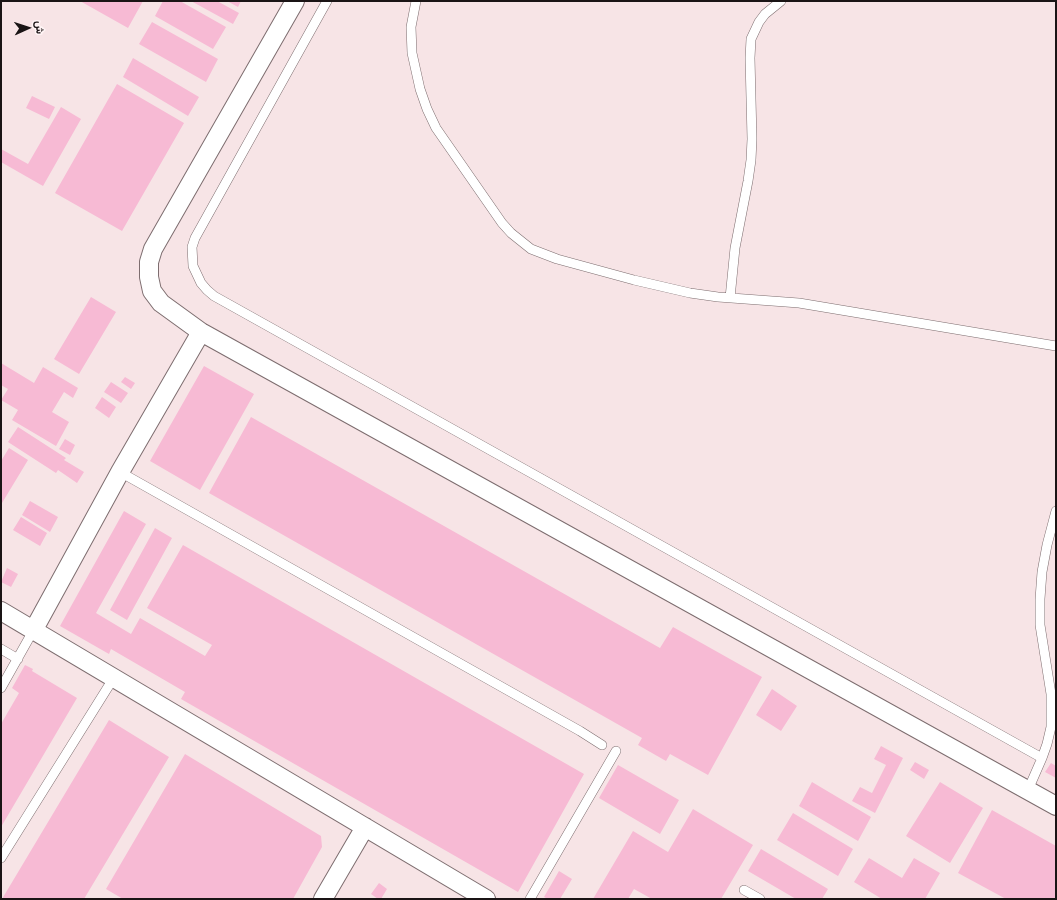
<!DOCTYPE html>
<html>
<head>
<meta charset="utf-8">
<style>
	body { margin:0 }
	#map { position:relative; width:1057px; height:900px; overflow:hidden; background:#f7e4e6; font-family:"PT Serif",Vazirmatn,serif }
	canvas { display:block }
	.frame { position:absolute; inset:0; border:2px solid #1a1415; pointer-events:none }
	.north { position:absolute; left:8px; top:8px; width:40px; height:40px; -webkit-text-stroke:3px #fff4f5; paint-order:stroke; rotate:87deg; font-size:11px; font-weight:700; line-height:16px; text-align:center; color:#1a1415 }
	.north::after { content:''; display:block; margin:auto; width:14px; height:18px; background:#1a1415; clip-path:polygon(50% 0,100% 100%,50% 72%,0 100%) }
</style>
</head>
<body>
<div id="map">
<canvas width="1057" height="900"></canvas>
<div class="frame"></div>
<div class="north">ش</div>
</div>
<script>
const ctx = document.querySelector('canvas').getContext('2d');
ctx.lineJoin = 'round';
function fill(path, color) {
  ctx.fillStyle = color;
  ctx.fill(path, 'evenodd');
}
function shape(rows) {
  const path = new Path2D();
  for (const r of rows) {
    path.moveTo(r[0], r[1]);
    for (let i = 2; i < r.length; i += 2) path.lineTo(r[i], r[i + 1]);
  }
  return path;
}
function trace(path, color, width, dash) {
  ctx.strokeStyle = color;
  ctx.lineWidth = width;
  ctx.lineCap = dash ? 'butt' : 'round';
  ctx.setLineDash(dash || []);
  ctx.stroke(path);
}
const building = shape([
	[80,1,143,1,128,28],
	[163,1,180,1,226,27,213,49,155,16],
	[191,1,217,1,239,13,233,24],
	[227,1,241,1,238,7],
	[152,22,218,59,206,82,139,44],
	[133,58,199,97,188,116,123,77],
	[117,84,184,123,122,231,55,193],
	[32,96,55,107,49,119,26,108],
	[61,107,81,119,43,186,1,162,1,149,28,164],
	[91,297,116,312,79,374,54,359],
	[1,363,34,383,43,367,78,388,73,398,64,392,52,412,69,422,56,446,12,420,18,410,1,400,8,389,1,385],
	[204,366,254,394,200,490,150,461],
	[125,377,135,383,131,389,121,382],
	[111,382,128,393,121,403,104,392],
	[102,397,116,407,109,418,95,408],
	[251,417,660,648,673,627,762,677,708,775,670,754,666,761,638,745,642,738,209,493],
	[18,427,66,458,64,460,84,472,77,483,58,470,56,473,8,442],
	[65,439,75,445,70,455,59,449],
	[9,448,28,460,2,503,1,461],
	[30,501,58,517,50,532,22,515],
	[124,511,146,524,96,613,131,634,140,618,205,656,212,645,147,608,183,545,584,774,518,892,181,699,185,692,111,649,109,654,60,626],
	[21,517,47,533,40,546,13,530],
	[155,528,172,538,127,620,110,610],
	[7,568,18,574,11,587,1,582],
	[25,665,33,669,32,671,77,698,1,827,1,724,19,693,12,688],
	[772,689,797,706,781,731,756,715],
	[109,720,169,757,84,899,2,899],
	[881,746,903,758,875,813,852,801,860,787,872,793,886,765,874,759],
	[185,754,321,836,322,847,293,899,123,899,106,889],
	[915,762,929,770,924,779,910,770],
	[1051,763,1056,766,1056,778,1045,772],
	[618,765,679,800,660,834,599,798],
	[812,782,871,817,858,841,799,806],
	[940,782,983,808,950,863,906,836],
	[693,809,753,845,721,899,652,899,634,889,628,899,593,899,633,831,668,852],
	[992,810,1056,846,1056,899,1006,899,958,873],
	[793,813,853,849,838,876,777,840],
	[761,849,828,889,822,899,796,899,748,871],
	[869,858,902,878,914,858,940,873,925,899,882,899,854,882],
	[559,871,572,879,560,899,548,899,544,897],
	[379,883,387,889,381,899,378,899,371,894]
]);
const service = shape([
	[327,1,195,238,192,247,193,266,201,283,207,290,214,296,1042,758],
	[416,1,411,27,412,53,420,89,427,109,436,128,502,223,511,233,531,249,557,259,634,280,690,293,718,297,799,303,1056,346],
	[730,298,735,248,748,181,751,160,752,139,750,58,751,39,759,22,765,14,781,1],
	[120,472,580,731,602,745],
	[1,649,18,659],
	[1,688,33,631],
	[1028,790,1042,758,1047,744,1051,727,1051,694,1040,625,1040,599,1042,572,1047,545,1056,511],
	[1,858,113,679],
	[744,890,760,899],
	[530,899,616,751]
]);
const minor = shape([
	[295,1,153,249,149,262,149,277,152,291,161,303,201,332,1056,806],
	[1,611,486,899],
	[33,631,120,472,201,332],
	[323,899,365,827]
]);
fill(building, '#f7bad4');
trace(service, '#7d6d6f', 10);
trace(minor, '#7d6d6f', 20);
trace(service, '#fff', 9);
trace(minor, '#fff', 18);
</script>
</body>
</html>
